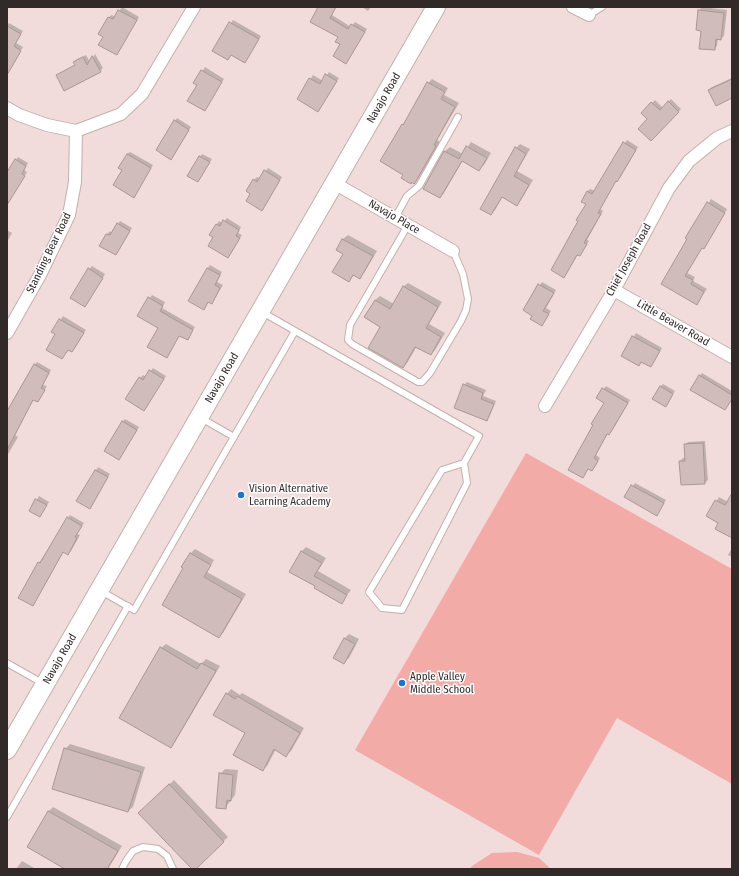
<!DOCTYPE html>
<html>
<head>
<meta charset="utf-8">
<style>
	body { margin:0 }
	#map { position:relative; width:739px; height:876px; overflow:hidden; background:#f1dcdb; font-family:"Fira Sans Condensed",sans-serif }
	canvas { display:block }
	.frame { position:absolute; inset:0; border:8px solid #322a29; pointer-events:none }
</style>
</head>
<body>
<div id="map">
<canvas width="739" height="876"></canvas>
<div class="frame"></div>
</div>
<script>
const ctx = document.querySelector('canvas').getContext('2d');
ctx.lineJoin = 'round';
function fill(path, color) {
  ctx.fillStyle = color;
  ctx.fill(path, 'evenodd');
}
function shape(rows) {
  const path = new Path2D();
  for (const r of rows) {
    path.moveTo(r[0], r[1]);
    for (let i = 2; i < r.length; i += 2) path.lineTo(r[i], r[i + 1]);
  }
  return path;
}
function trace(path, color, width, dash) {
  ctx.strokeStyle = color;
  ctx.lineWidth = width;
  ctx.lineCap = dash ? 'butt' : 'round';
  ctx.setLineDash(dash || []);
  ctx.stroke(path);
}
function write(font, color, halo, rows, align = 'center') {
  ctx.font = font + ' "Fira Sans Condensed",sans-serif';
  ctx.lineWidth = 3;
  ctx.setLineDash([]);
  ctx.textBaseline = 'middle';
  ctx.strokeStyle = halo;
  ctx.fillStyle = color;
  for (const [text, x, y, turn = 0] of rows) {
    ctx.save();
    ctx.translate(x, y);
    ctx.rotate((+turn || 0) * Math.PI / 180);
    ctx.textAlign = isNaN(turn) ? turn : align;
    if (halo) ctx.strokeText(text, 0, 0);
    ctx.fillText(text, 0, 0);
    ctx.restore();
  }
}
const green = shape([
	[526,453,732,569,732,784,617,718,539,855,355,750],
	[517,852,539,858,551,869,470,869,472,866,492,853]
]);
const shadow = shape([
	[122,7,139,17,117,54,104,36,109,17,112,15,115,17],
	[319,7,336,7,332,15,351,27,355,22,367,29,346,63,339,37],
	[362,7,371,7,368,11],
	[702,7,727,10,724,36,721,39,718,38,717,46,714,49,702,30,699,10],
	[233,20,261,36,247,59,232,54,228,59,213,50],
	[9,23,23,31,16,43,23,47,7,74,7,25],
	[95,54,103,68,100,71,57,76,76,65,74,62,77,59,86,55,90,62],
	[205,67,224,79,205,110,198,85,195,83],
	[329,72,339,78,318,110,298,99,313,75,323,81],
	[732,78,732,97,709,90,712,87],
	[432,79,448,88,444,95,459,103,437,140,440,142,418,179,414,183,403,125,428,83],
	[671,99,681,109,651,140,649,119,642,113,655,100,663,108],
	[177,118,191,127,174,155,175,121],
	[627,140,638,147,620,178,616,180,600,209,603,211,587,240,589,241,582,252,580,255,578,254,564,277,579,221,587,204,588,191,590,189,595,191],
	[471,142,491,153,484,165,479,169,463,160,444,193,440,197,424,188,445,151,450,147,463,154],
	[520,144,530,149,517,171,533,180,521,200,517,205,503,196,495,210,491,214,516,148],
	[130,152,153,165,134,196,123,169,127,154],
	[202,154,212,159,198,181,200,157],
	[18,157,28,163,24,170,27,172,12,196,7,193,7,174],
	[268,168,282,177,265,206,252,194,254,180,257,177,260,179],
	[711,199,727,209,706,245,702,247,687,273,695,277,693,281,707,289,697,303,663,283,689,239,687,238],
	[227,218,241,227,238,233,242,235,228,257,214,237,210,235,217,224,219,221,223,223],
	[120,221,132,228,116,254,101,245,107,234,110,231,112,233],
	[7,230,12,233,7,242],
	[348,235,377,251,364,273,359,278,354,275,349,281,344,253,337,249,343,239],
	[210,265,222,272,217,282,223,285,214,300,212,303,209,301,206,306,190,301,208,268],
	[92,266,105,274,85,306,89,269],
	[542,282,556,290,546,308,551,311,544,322,524,310],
	[408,283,442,302,429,324,445,333,435,350,431,354,417,346,407,363,403,367,381,326,365,317,375,300,380,296,394,304,403,287],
	[152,295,165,302,162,308,195,327,187,339,180,335,167,357,159,328,139,315],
	[63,316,86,330,75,348,72,351,69,349,62,358,57,334,53,332],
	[636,333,662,348,651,366,642,361,639,365,622,355],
	[37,362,51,370,43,385,47,386,40,398,34,399,22,420,23,420,15,435,18,437,7,456,7,415,34,365],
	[153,368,166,376,144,410,140,378,143,375,146,377],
	[702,373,732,391,732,399,725,409,700,376],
	[467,382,486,390,483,396,496,401,489,417,487,420,464,385],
	[663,384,675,391,665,406,660,387],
	[606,386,630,400,612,431,608,433,596,455,600,458,595,467,592,470,589,468,582,477,605,403,597,398],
	[125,419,139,427,119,459,122,422],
	[705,441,708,480,705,483,680,461,683,458,686,458,685,445,688,442],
	[98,467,110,474,92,505,77,501],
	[635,483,666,500,657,515,625,497],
	[39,496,49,502,40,516,30,511],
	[719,497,728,502,732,499,732,537,720,523,708,515],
	[70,515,84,523,77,534,80,535,71,551,68,554,64,551,35,602,32,605,39,563],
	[306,547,326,558,318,571,351,590,341,603,317,586,301,552],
	[732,548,732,557,728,555],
	[195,549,214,560,207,572,246,594,223,633,218,637,184,568,183,567,191,553],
	[349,634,359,639,349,658,344,662,334,657,345,638],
	[166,644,201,664,206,659,220,666,175,742,171,747,161,648],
	[231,689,240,695,242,693,304,728,291,751,286,755,276,749,267,766,262,770,246,732,227,694],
	[70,744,145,767,133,807,128,811,65,749],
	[225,769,238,770,235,795,225,808,220,774],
	[174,780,228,837,195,869,193,869,140,813],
	[53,807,122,846,108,869,67,869,28,847,49,811],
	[22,861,36,869,16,869]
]);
const building = shape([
	[318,7,336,7,330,18,348,29,351,24,365,32,346,64,333,56,340,44,335,42,338,37,310,22,318,7],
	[118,10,137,20,117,55,98,45,103,37,98,34,108,17,113,19,118,10],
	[698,10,724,13,721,40,716,39,715,50,699,49,701,31,696,30,698,10],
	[229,22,259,39,245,63,231,55,228,60,212,51,229,22],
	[7,26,21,34,14,46,21,51,7,75,7,26],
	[92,56,101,72,64,91,56,75,75,65,73,62,83,57,87,65,92,56],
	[201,70,222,82,205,111,187,101,197,85,193,83,201,70],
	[325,74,337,81,318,112,297,99,309,78,320,84,325,74],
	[732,79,732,98,716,106,708,90,732,79],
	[427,82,445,92,441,99,455,107,434,145,436,146,415,183,414,184,412,182,411,184,401,178,403,175,380,161,402,124,403,125,427,82],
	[668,101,679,112,651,141,638,129,647,119,641,113,651,102,660,110,668,101],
	[174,120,189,130,171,160,156,150,174,120],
	[623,142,636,150,617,182,616,181,598,213,601,214,584,243,587,244,580,256,577,255,564,278,551,270,578,221,576,220,586,204,581,202,587,191,592,194,623,142],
	[466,146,487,158,479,171,462,161,440,198,423,189,444,151,459,159,466,146],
	[515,147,526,154,514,176,529,185,517,206,502,197,491,215,480,209,515,147],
	[127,154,151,168,134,198,113,185,122,170,118,168,127,154],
	[199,156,210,162,198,182,187,176,199,156],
	[15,159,26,166,22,174,25,176,7,205,7,172,15,159],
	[264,170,280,180,262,211,246,201,250,194,246,191,253,179,257,182,264,170],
	[707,202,725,213,704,249,702,248,685,276,693,280,691,284,704,292,697,305,661,284,687,239,685,238,707,202],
	[223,220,239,230,236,236,240,238,228,258,208,246,213,237,209,235,216,224,220,226,223,220],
	[117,223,130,231,116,255,99,246,106,234,110,235,117,223],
	[342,239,373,256,360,279,353,275,349,282,332,272,343,254,336,250,342,239],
	[88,268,103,278,85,307,70,298,88,268],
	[207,268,220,275,215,285,220,288,212,304,208,302,204,310,188,301,207,268],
	[538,284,554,293,543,311,549,314,542,326,530,319,532,316,523,310,538,284],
	[403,286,438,307,426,328,441,337,431,355,415,347,403,368,368,348,380,327,364,317,375,300,390,309,403,286],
	[148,297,163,306,160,311,193,330,188,340,179,336,167,358,147,347,158,328,137,316,148,297],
	[59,319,84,333,72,352,68,350,62,359,46,350,55,334,51,332,59,319],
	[632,336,660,351,651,367,641,362,639,366,621,356,632,336],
	[34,364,49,373,41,388,45,390,38,402,33,400,7,450,7,411,34,364],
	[149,370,164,379,144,411,125,399,139,377,143,380,149,370],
	[699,375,732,395,732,399,725,410,690,390,699,375],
	[463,384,483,393,481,399,494,404,487,421,454,408,463,384],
	[660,386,673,394,666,407,652,399,660,386],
	[602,388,628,403,609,435,607,434,594,458,598,461,592,471,588,469,583,478,568,470,593,425,591,424,604,403,596,398,602,388],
	[122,421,137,430,119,460,104,451,122,421],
	[703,443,705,484,681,485,679,461,685,461,684,444,703,443],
	[95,470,108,477,90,509,76,501,95,470],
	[631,485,664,503,657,516,624,497,631,485],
	[732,493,732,538,715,529,718,523,706,516,715,500,725,505,732,493],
	[35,499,47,505,40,517,29,511,35,499],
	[67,517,82,526,75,537,77,538,68,555,63,552,33,606,18,598,38,562,40,563,67,517],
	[301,551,322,563,314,576,347,595,342,604,314,588,315,586,289,572,301,551],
	[190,553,211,565,204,577,242,599,219,638,162,605,183,568,181,567,190,553],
	[344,638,355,644,344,664,333,658,344,638],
	[160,647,197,669,201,663,216,671,171,748,119,718,160,647],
	[226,693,235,699,237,696,300,733,286,757,274,749,263,771,233,755,245,733,213,715,226,693],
	[64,748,141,772,128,812,52,789,64,748],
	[219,773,233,775,231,801,227,800,226,809,216,808,219,773],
	[169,784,224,842,196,869,192,869,138,813,169,784],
	[48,811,118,851,107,869,65,869,27,847,48,811]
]);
const service = shape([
	[589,15,602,7],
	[395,218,407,196,419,186,458,117],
	[408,225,350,325,348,340,352,344,418,382,422,382,430,373,461,321,466,310,468,299,463,274,453,251],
	[262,312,479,436,464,463,442,470,369,592,382,608,402,610,467,483,464,463],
	[201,418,234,437],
	[101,591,134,610,295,331],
	[7,663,44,684],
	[7,817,128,606],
	[122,869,126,861,133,851,143,847,158,849,167,856,173,869]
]);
const minor = shape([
	[573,7,589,15],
	[7,108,19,115,47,125,76,131],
	[76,131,121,114,142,94,194,7],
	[334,183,453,251],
	[614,290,732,357],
	[7,333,40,275,69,215,75,182,76,131],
	[545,406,614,290,669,188,689,161,717,138,732,131]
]);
const secondary = shape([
	[7,750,436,7]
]);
const markers = [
	[241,495,4,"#2074c2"],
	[402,683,4,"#2074c2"]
];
const streetNames = [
	["Navajo Road",384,98,-60],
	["Navajo Place",394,217,30],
	["Standing Bear Road",49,253,-64],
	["Chief Joseph Road",629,260,-61],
	["Little Beaver Road",673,323,30],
	["Navajo Road",222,378,-60],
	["Navajo Road",60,659,-60]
];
const poiNames = [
	["Vision Alternative",249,489],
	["Learning Academy",249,502],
	["Apple Valley",410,677],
	["Middle School",410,690]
];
fill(green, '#f2aba7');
fill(shadow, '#0003');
fill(building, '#d0bcba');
trace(building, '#a99795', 1);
trace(service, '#c3b0ae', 8);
trace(minor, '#c3b0ae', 14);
trace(secondary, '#c3b0ae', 20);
trace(service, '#fff', 6);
trace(minor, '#fff', 12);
trace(secondary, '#fff', 18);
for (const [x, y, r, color] of markers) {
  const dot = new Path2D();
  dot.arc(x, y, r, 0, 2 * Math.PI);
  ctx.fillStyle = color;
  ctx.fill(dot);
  trace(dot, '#fff', 1.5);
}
write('11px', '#322a29', '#fff', streetNames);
write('11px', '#322a29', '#fff', poiNames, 'left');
</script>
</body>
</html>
